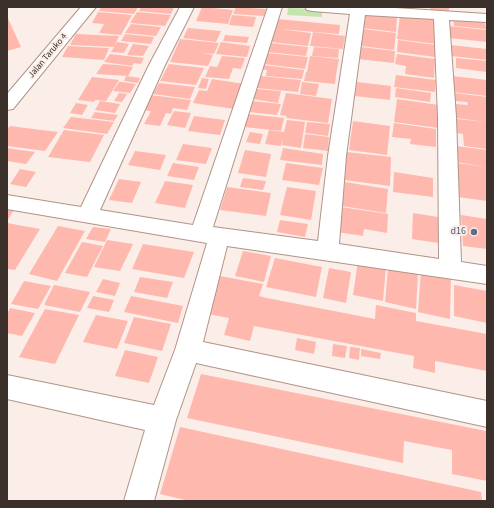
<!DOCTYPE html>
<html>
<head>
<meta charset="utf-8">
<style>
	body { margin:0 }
	#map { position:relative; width:494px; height:508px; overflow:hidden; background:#fbeee9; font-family:"Source Sans 3",sans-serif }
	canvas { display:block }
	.frame { position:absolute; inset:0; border:8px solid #3b2f2a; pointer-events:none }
</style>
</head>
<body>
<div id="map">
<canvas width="494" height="508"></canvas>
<div class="frame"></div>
</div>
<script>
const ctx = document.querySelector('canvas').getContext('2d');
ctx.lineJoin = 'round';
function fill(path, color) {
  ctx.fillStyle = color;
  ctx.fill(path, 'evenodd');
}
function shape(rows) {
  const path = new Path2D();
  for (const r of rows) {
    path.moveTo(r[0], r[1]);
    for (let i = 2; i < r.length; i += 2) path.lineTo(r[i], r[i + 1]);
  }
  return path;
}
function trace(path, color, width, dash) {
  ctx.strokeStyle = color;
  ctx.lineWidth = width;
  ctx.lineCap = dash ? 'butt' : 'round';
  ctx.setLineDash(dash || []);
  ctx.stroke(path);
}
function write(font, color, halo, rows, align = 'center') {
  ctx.font = font + ' "Source Sans 3",sans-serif';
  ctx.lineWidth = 4;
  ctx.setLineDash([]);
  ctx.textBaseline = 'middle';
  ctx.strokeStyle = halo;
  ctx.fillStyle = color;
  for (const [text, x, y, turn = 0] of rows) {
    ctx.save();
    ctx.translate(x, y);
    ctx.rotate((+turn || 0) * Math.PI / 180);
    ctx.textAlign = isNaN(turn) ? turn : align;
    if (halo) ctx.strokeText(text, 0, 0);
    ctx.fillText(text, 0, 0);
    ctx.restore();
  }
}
const green = shape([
	[288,8,322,9,322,17,287,15]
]);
const building = shape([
	[101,7,138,7,134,14,99,11],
	[141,7,174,7,171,14,139,11],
	[202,7,233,10,228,24,196,21],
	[236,7,237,7,266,9,264,16,233,14],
	[430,7,449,7,449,11,431,10],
	[98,12,132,15,126,26,92,23],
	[137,12,171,15,165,26,130,23],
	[365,13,397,16,396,32,362,28],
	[232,15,256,17,253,27,229,25],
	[400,15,436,19,435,44,397,39],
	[7,16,21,47,7,51],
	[277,19,340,25,339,34,280,29,311,33,308,46,271,42],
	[453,19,485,22,486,29,454,26],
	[104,24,126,26,121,35,99,33],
	[131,24,161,27,156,36,125,33],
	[448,26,487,30,487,42,449,38],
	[188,28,221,31,216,42,183,38],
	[363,29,396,33,394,50,361,46],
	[313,32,345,36,343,49,310,46],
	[76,34,119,36,114,47,70,45],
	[125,34,154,37,151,44,121,41],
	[225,35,249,37,247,43,223,41],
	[180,39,219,43,214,54,202,53,213,55,208,66,170,62],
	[398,40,436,45,435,57,397,52],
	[117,42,129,44,124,53,111,52],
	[221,42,250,46,247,57,216,54],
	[270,43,308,47,306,56,267,52],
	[133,44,149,46,143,56,127,55],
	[450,45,487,49,487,60,451,56],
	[68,46,109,48,104,60,62,57],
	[314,47,339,49,338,58,312,56],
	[361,47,395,51,394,63,358,59],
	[267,53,308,57,305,69,263,64],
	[110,54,144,58,141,64,134,63,132,66,104,62],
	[397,54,435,59,434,78,405,74,406,66,395,64],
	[222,56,245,58,241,69,233,68,229,79,205,77,210,66,217,67],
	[310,56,339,59,336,75,307,72],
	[456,58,487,61,487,72,456,68],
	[103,64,119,65,133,67,128,76,96,74],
	[169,64,204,68,196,85,160,81],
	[263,65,304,70,302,79,266,76,267,70,261,69],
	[306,72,336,75,335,84,304,81],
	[396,75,436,80,435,92,394,87],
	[126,76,140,78,138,83,124,81],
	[260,76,301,80,298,92,256,88],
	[452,76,487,80,487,96,453,92],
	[92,77,119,80,106,101,95,100,94,102,78,100],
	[202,78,209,79,206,89,198,88],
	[212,79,244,84,234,109,193,103,199,90,207,91],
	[119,82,122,82,136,84,130,93,113,91],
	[302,82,319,84,316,96,300,94],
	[357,82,391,86,390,100,355,96],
	[159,83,195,87,190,99,153,94],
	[396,88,431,93,430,102,395,97],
	[255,89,281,91,278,103,252,99],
	[119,93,127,94,122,102,114,101],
	[286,93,332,99,328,123,286,118,287,116,280,115],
	[455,93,487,97,487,122,456,118,456,104,468,105,467,102,455,101],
	[150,95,191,100,187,110,173,108,171,114,166,113,160,126,144,124,151,111,142,110],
	[397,99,439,105,438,128,394,122],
	[100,101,120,104,115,113,95,110],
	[252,101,281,104,277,115,248,112],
	[76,103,88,105,82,115,70,113],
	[174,111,191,113,185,128,167,125],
	[95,112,118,115,114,121,91,118],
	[248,114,284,118,281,131,244,127],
	[194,116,225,120,220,135,188,131],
	[71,117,114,122,107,134,63,128],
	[457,119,487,122,487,149,464,146,463,134,457,133],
	[287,120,305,122,301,148,282,145,283,138,281,146,265,144,269,130,284,132],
	[353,121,390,126,387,155,349,150],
	[307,122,330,124,328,136,305,133],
	[394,123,436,129,436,147,410,144,411,139,392,137],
	[10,126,58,132,45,151,7,146,7,129],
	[64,130,104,135,90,162,48,157],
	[250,132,263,134,260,144,246,142],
	[305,134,329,137,328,151,303,148],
	[183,144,212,148,206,164,176,160],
	[456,146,487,150,487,167,456,162],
	[7,148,35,152,26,164,7,161],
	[283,148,323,154,322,165,280,160],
	[245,150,271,154,266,177,238,173],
	[135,151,166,155,160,170,128,165],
	[347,152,391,157,390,186,344,180],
	[173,163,199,167,194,180,167,176],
	[286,163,323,168,319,185,282,180],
	[457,163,487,167,487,201,458,197],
	[20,169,36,172,26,187,10,184],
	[394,172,433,178,433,197,393,192],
	[243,178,266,181,263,190,240,187],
	[119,179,141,182,132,203,109,200],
	[165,181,193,185,185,208,155,203],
	[345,182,388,189,386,213,342,206],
	[227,187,271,193,266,216,220,210],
	[287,187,316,191,311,220,280,215],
	[341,207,388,214,387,233,364,229,363,236,337,232],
	[7,209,14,210,7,221],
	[413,213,438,217,438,243,412,239],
	[461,215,487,219,487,249,463,246],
	[280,220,308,224,305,237,277,232],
	[7,223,40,229,15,270,7,269],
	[58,226,85,231,57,281,29,274],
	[93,227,111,229,105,242,86,239],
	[107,240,133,244,120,271,94,267],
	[82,242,103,246,87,277,65,273],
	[143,244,194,252,184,278,132,269],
	[243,251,271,256,264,282,235,276],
	[275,258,322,267,316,297,266,287],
	[358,261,386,267,383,301,353,295],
	[329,268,351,272,346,303,323,298],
	[388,268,418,273,416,309,385,302],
	[421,271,451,277,450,319,418,312],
	[220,276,263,284,259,296,267,298,375,319,376,305,416,313,416,321,487,334,487,371,435,361,435,373,413,368,414,356,254,326,250,341,224,335,229,318,208,314],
	[140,277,173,282,167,298,134,292],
	[103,279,120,283,115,296,96,292],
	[24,281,51,286,38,309,11,304],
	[54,285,90,292,80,312,44,305],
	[454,285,487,291,487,323,454,316],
	[93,296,114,300,109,312,87,308],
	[131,296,183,306,178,323,124,312],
	[10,308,35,313,22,336,7,333,7,314],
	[45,309,79,315,55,364,19,357],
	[96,315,128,321,117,349,83,342],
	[134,317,171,324,162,351,124,343],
	[297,338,316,342,314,354,295,350],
	[333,344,347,346,345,358,332,356],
	[350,347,360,348,359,360,349,358],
	[361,349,381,353,380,359,361,356],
	[125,350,158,357,149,383,115,376],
	[201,374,486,431,487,481,452,474,452,450,404,441,403,463,187,418],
	[180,427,481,492,482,501,189,501,160,494]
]);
const minor = shape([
	[81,7,96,7,13,109,7,110,7,94,81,7],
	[180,7,194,7,165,65,100,210,193,225,268,7,282,7,213,227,318,241,328,156,350,14,312,11,307,10,305,7,380,7,487,14,487,22,449,20,456,117,461,262,487,266,487,284,227,246,203,342,487,401,487,427,196,363,176,420,154,501,124,501,145,430,7,399,7,375,154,405,175,350,207,243,7,209,7,195,81,207,149,65,180,7],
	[365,15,434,19,438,117,439,259,339,244,346,156,365,15]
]);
const markers = [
	[474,232,4,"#5c6f8a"]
];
const farStreetnames = [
	["Jalan Taruko 4",48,56,-50]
];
const serviceNames = [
	["d16",466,232]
];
fill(green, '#c4e5ae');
fill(building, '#ffb8ae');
trace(minor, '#b19387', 2);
fill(minor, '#fff');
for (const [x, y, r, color] of markers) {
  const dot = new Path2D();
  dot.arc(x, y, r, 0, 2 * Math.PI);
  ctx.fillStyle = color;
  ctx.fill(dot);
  trace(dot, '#fbeee9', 1.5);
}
write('9px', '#3b2f2a', '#fbeee9', farStreetnames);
write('10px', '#4e5e75', '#fbeee9', serviceNames, 'right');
</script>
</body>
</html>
